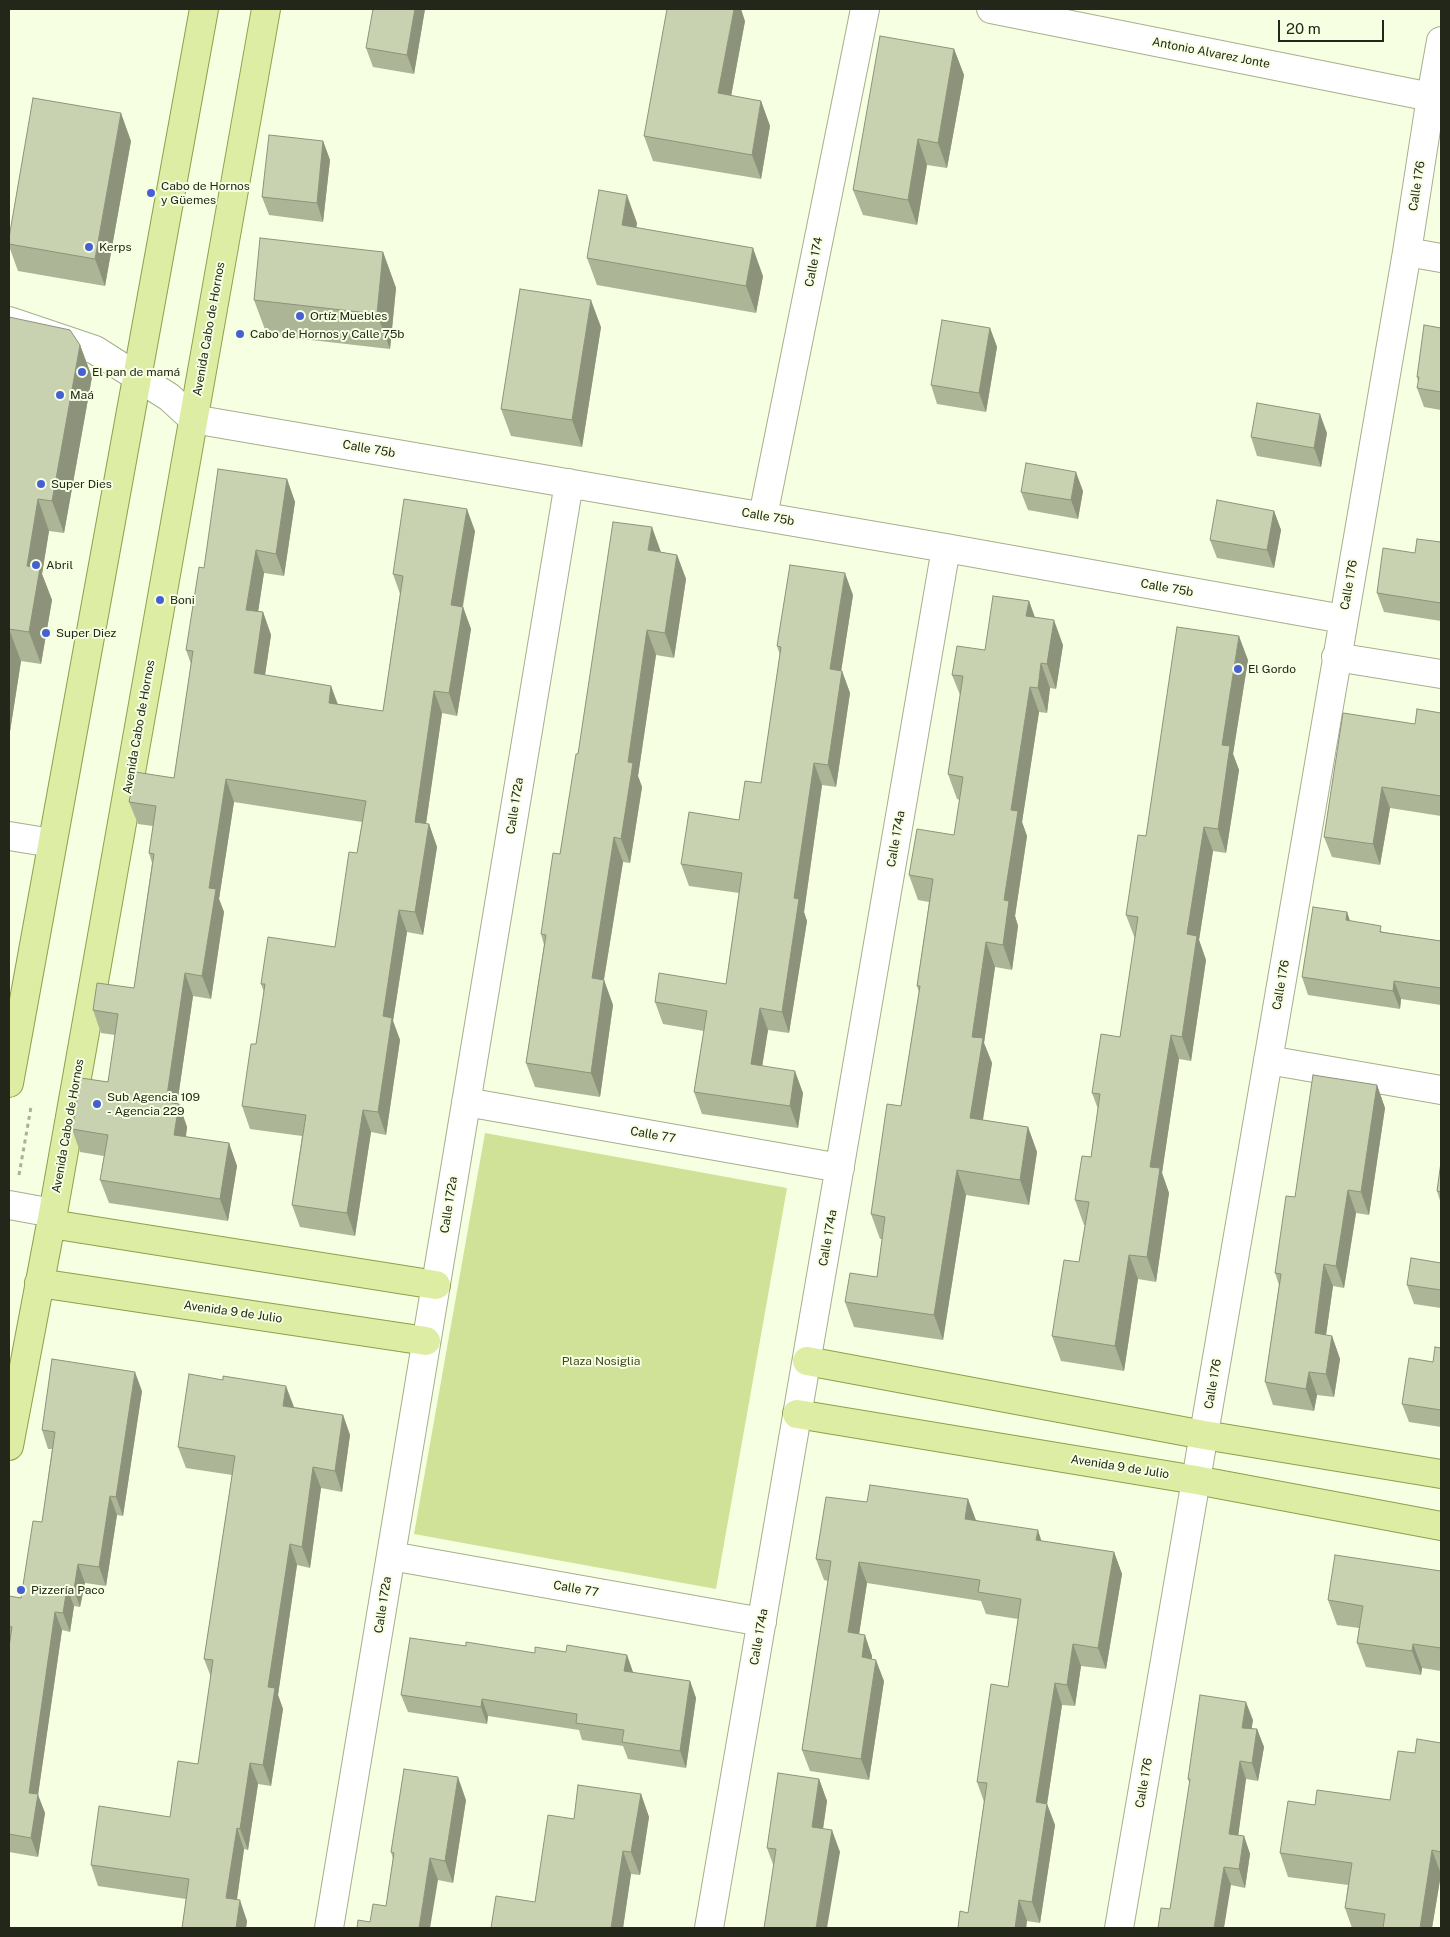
<!DOCTYPE html>
<html>
<head>
<meta charset="utf-8">
<style>
	body { margin:0 }
	#map { position:relative; width:1450px; height:1937px; overflow:hidden; background:#f7ffe2; font-family:"Public Sans",sans-serif }
	canvas { display:block }
	.frame { position:absolute; inset:0; border:10px solid #232719; pointer-events:none }
	.scale { position:absolute; left:1278px; top:20px; width:106px; height:22px; box-sizing:border-box; border:2px solid #232719; border-top:0; padding-left:6px; font-size:15px; line-height:18px; white-space:nowrap; color:#232719; -webkit-text-stroke:4px #f7ffe2; paint-order:stroke }
</style>
</head>
<body>
<div id="map">
<canvas width="1450" height="1937"></canvas>
<div class="frame"></div>
<div class="scale">20 m</div>
</div>
<script>
const ctx = document.querySelector('canvas').getContext('2d');
ctx.lineJoin = 'round';
function fill(path, color) {
  ctx.fillStyle = color;
  ctx.fill(path, 'evenodd');
}
function shape(rows) {
  const path = new Path2D();
  for (const r of rows) {
    path.moveTo(r[0], r[1]);
    for (let i = 2; i < r.length; i += 2) path.lineTo(r[i], r[i + 1]);
  }
  return path;
}
function trace(path, color, width, dash) {
  ctx.strokeStyle = color;
  ctx.lineWidth = width;
  ctx.lineCap = dash ? 'butt' : 'round';
  ctx.setLineDash(dash || []);
  ctx.stroke(path);
}
function write(font, color, halo, rows, align = 'center') {
  ctx.font = font + ' "Public Sans",sans-serif';
  ctx.lineWidth = 4;
  ctx.setLineDash([]);
  ctx.textBaseline = 'middle';
  ctx.strokeStyle = halo;
  ctx.fillStyle = color;
  for (const [text, x, y, turn = 0] of rows) {
    ctx.save();
    ctx.translate(x, y);
    ctx.rotate((+turn || 0) * Math.PI / 180);
    ctx.textAlign = isNaN(turn) ? turn : align;
    if (halo) ctx.strokeText(text, 0, 0);
    ctx.fillText(text, 0, 0);
    ctx.restore();
  }
}
const green = shape([
	[485,1133,787,1188,716,1589,414,1534]
]);
const path = shape([
	[19,1175,31,1107]
]);
const minor = shape([
	[991,9,1431,97,1441,110],
	[1407,252,1441,258],
	[9,321,95,350,169,397,193,419,946,548,1343,619],
	[763,516,865,9],
	[1336,657,1441,674],
	[9,836,52,843],
	[1268,1060,1441,1090],
	[466,1102,840,1168],
	[9,1205,53,1213],
	[391,1556,762,1622],
	[329,1928,569,483],
	[709,1928,946,548],
	[1119,1928,1407,252,1431,97,1441,41]
]);
const major = shape([
	[9,1083,204,9],
	[51,1224,436,1285],
	[39,1283,426,1341],
	[807,1361,1204,1435,1441,1474],
	[797,1414,1196,1480,1441,1526],
	[9,1446,53,1213,266,9]
]);
const wall = shape([
	[425,9,414,74,373,67,366,48],
	[745,21,731,96,761,101,770,126,761,179,653,161,644,136],
	[954,49,964,75,947,168,927,165,917,225,863,215,853,190],
	[131,141,105,286,18,271,9,246,9,238],
	[323,141,330,160,323,222,269,215,262,197],
	[637,223,636,228,763,276,756,313,597,285,587,258],
	[383,252,396,288,390,349,267,335,254,300],
	[9,317,80,345,92,377,64,533,49,531,42,574,52,600,41,664,21,661,9,738],
	[601,327,582,447,511,436,501,409],
	[990,328,997,347,986,412,937,404,931,385],
	[1441,328,1441,410,1424,407,1417,388,1418,382,1417,377],
	[1327,433,1321,467,1257,456,1251,437],
	[287,479,295,502,284,576,264,573,258,611,263,612,271,635,265,675,331,686,338,704,383,711,400,594,393,574,475,531,463,607,471,629,457,716,442,713,426,824,429,824,437,847,423,935,407,932,393,1021,400,1040,386,1135,371,1132,355,1236,300,1227,292,1205,302,1136,250,1129,242,1106,256,1044,264,992,261,984,335,947,357,853,362,822,234,802,219,899,224,912,211,999,193,996,177,1104,179,1104,187,1127,186,1137,229,1143,237,1166,228,1221,109,1203,100,1180,104,1156,80,1152,72,1129,108,1082,115,1035,101,1033,93,1010,134,988,152,863,149,853,153,826,138,824,129,802,174,778,191,664,186,650,204,568],
	[1083,491,1078,519,1028,510,1021,492],
	[1274,511,1281,530,1274,568,1217,558,1210,540],
	[1441,542,1441,621,1384,612,1377,593,1415,553],
	[661,552,677,555,686,579,674,658,656,655,638,776,642,787,630,863,623,862,604,980,613,1005,600,1097,535,1087,526,1063,544,945,541,934,560,854,578,754],
	[853,595,841,671,842,671,850,693,836,787,822,785,804,912,807,921,789,1033,768,1030,762,1066,803,1093,798,1128,702,1114,694,1092,704,1031,663,1024,655,1002,726,984,739,893,689,886,681,864,739,820,761,783,780,655,777,646],
	[1029,601,1035,618,1063,645,1056,689,1050,688,1047,713,1039,712,1022,822,1027,836,1015,916,1018,926,1012,970,995,967,984,1043,992,1063,983,1120,1028,1127,1037,1152,1029,1205,966,1195,943,1340,854,1327,845,1302,877,1277,882,1239,880,1239,871,1214,901,1106,919,992,917,986,929,902,918,900,909,875,954,835,960,800,957,799,948,774,960,695,952,675,985,650],
	[1248,660,1233,754,1239,770,1226,853,1213,851,1199,940,1206,960,1191,1061,1179,1059,1167,1139,1162,1173,1169,1193,1156,1282,1138,1279,1124,1371,1061,1361,1052,1336,1079,1262,1085,1225,1084,1225,1075,1200,1091,1157,1098,1109,1092,1093,1120,1037,1135,939,1126,915,1146,836],
	[1441,713,1441,816,1390,808,1380,865,1332,857,1324,837,1415,724],
	[1347,912,1350,921,1384,932,1441,941,1441,1005,1401,999,1400,1009,1308,995,1302,977],
	[1377,1085,1385,1108,1369,1215,1356,1213,1344,1288,1333,1286,1326,1335,1332,1336,1340,1359,1334,1397,1317,1395,1314,1411,1273,1405,1265,1382,1279,1285,1275,1273,1295,1197],
	[1441,1162,1441,1204,1437,1191],
	[1441,1263,1441,1308,1414,1304,1407,1285],
	[1441,1348,1441,1427,1409,1422,1402,1404,1433,1362],
	[142,1391,123,1516,117,1515,106,1586,85,1583,80,1607,74,1606,70,1632,62,1630,38,1795,45,1813,38,1857,9,1852,9,1596,21,1598,42,1522,52,1449,48,1449,42,1430],
	[294,1407,343,1415,350,1435,342,1492,321,1488,310,1568,297,1565,278,1695,283,1709,271,1786,258,1784,248,1850,244,1849,237,1900,247,1921,246,1928,182,1928,186,1899,98,1886,91,1865,170,1817,198,1764,211,1677,204,1659,232,1475,186,1468,178,1447],
	[968,1499,976,1520,1042,1541,1114,1552,1122,1574,1106,1669,1081,1666,1075,1706,1062,1705,1047,1804,1055,1825,1040,1923,1027,1921,1026,1928,958,1928,968,1913,984,1802,977,1782,1008,1687,1018,1619,986,1614,981,1601,867,1583,859,1634,872,1656,872,1659,884,1681,869,1780,810,1771,802,1750,828,1581,824,1580,816,1559,867,1502],
	[1441,1571,1441,1671,1422,1668,1421,1675,1366,1667,1357,1643,1359,1628,1337,1625,1328,1600],
	[466,1646,535,1653,566,1652,627,1655,633,1673,690,1681,696,1698,686,1768,628,1759,623,1746,582,1740,579,1730,488,1716,487,1724,408,1712,401,1695],
	[1253,1720,1251,1729,1257,1729,1264,1747,1258,1781,1246,1779,1238,1835,1244,1836,1250,1854,1245,1888,1231,1885,1170,1909,1190,1784,1188,1779],
	[1441,1743,1441,1874,1432,1928,1352,1928,1345,1908,1348,1885,1288,1877,1280,1853,1315,1805,1390,1800,1415,1753],
	[819,1779,827,1801,823,1829,840,1852,774,1867,767,1848],
	[641,1794,649,1817,640,1875,631,1874,623,1928,491,1928,535,1902,574,1819],
	[466,1800,453,1883,438,1880,370,1922,386,1906,393,1859,391,1852]
]);
const shadedWall = shape([
	[415,9,425,9,414,74,407,55],
	[734,9,741,9,745,21,727,118,718,93],
	[954,49,964,75,947,168,938,143],
	[761,101,770,126,761,179,752,155],
	[121,113,131,141,105,286,95,259],
	[918,139,927,165,917,225,908,200],
	[323,141,330,160,323,222,317,203],
	[627,195,637,223,632,252,622,225],
	[753,248,763,276,756,313,746,286],
	[383,252,396,288,390,349,377,314],
	[591,300,601,327,582,447,572,420],
	[990,328,997,347,986,412,979,393],
	[80,345,92,377,64,533,52,501],
	[1320,414,1327,433,1321,467,1314,448],
	[1076,472,1083,491,1078,519,1071,500],
	[287,479,295,502,284,576,276,554],
	[38,499,49,531,42,574,52,600,41,664,29,632,27,566],
	[467,509,475,531,459,627,451,605],
	[1274,511,1281,530,1274,568,1267,550],
	[652,527,661,552,648,550],
	[256,550,264,573,255,632,246,610],
	[677,555,686,579,674,658,665,633],
	[845,573,853,595,838,691,830,669],
	[1029,601,1038,626,1026,616],
	[463,607,471,629,457,716,449,693],
	[263,612,271,635,262,695,254,673],
	[1054,620,1063,645,1056,689,1047,664],
	[9,629,21,661,9,738],
	[647,630,656,655,638,776,642,787,630,863,621,839,628,762],
	[1239,636,1248,660,1233,754,1239,770,1226,853,1218,829,1222,745],
	[1041,663,1050,688,1047,713,1038,688],
	[842,671,850,693,836,787,828,765],
	[331,686,339,709,329,703],
	[1030,687,1039,712,1022,822,1027,836,1015,916,1018,926,1012,970,1003,945,1004,900,1011,810],
	[434,691,442,713,423,844,415,822],
	[814,763,822,785,804,912,807,921,789,1033,782,1012,794,898],
	[226,779,234,802,219,899,224,912,211,999,202,976,209,888],
	[1382,787,1390,808,1380,865,1373,844],
	[429,824,437,847,423,935,415,912],
	[1204,827,1213,851,1199,940,1206,960,1191,1061,1182,1037,1187,934],
	[614,837,623,862,600,1003,592,978],
	[399,910,407,932,393,1021,400,1040,386,1135,378,1112,383,1016],
	[1347,912,1353,931,1346,920],
	[986,942,995,967,984,1043,992,1063,979,1143,970,1118,972,1037],
	[185,973,193,996,174,1125,166,1102],
	[604,980,613,1005,600,1097,591,1073],
	[1394,981,1401,999,1400,1009,1393,991],
	[760,1008,768,1030,759,1086,751,1064],
	[1171,1035,1179,1059,1162,1173,1169,1193,1156,1282,1147,1257,1150,1167],
	[795,1071,803,1093,798,1128,790,1106],
	[1377,1085,1385,1108,1369,1215,1361,1192],
	[179,1104,187,1127,183,1158,174,1135],
	[363,1110,371,1132,355,1236,347,1213],
	[1028,1127,1037,1152,1029,1205,1020,1180],
	[229,1143,237,1166,228,1221,220,1199],
	[957,1170,966,1195,943,1340,934,1315],
	[1348,1190,1356,1213,1344,1288,1336,1266],
	[1129,1255,1138,1279,1124,1371,1115,1346],
	[1324,1264,1333,1286,1323,1356,1315,1333],
	[1332,1336,1340,1359,1334,1397,1326,1374],
	[135,1372,142,1391,123,1516,116,1497],
	[1309,1372,1317,1395,1314,1411,1306,1389],
	[286,1386,294,1407,291,1427,283,1406],
	[343,1415,350,1435,342,1492,335,1471],
	[313,1467,321,1488,310,1568,302,1547],
	[110,1496,117,1515,106,1586,99,1567],
	[968,1499,976,1521,965,1519],
	[1038,1530,1045,1552,1036,1540],
	[290,1544,297,1565,278,1695,283,1709,271,1786,263,1765,268,1687],
	[1114,1552,1122,1574,1106,1669,1098,1648],
	[859,1562,867,1583,856,1654,848,1632],
	[78,1564,85,1583,80,1607,74,1589],
	[67,1588,74,1606,70,1632,63,1613],
	[55,1612,62,1630,38,1795,45,1813,38,1857,31,1838,29,1793],
	[865,1635,872,1656,869,1679,862,1657],
	[1073,1644,1081,1666,1075,1706,1067,1685],
	[1413,1644,1422,1668,1421,1675,1412,1651],
	[627,1655,633,1672,631,1688,624,1671],
	[876,1660,884,1681,869,1780,861,1759],
	[690,1681,696,1698,686,1768,680,1751],
	[1055,1683,1062,1705,1044,1824,1036,1802],
	[482,1699,488,1716,487,1724,481,1707],
	[1246,1702,1253,1720,1249,1746,1242,1728],
	[1257,1729,1264,1747,1258,1781,1252,1763],
	[1240,1761,1246,1779,1236,1852,1229,1834],
	[250,1763,258,1784,248,1850,240,1829],
	[458,1777,466,1800,453,1883,445,1861],
	[819,1779,827,1801,820,1849,812,1827],
	[641,1794,649,1817,640,1875,631,1852],
	[1047,1804,1055,1825,1040,1923,1032,1902],
	[237,1828,244,1849,234,1919,226,1898],
	[832,1830,840,1852,827,1928,816,1928],
	[1244,1836,1250,1854,1245,1888,1239,1869],
	[1432,1850,1441,1874,1432,1928,1420,1928],
	[623,1851,631,1874,623,1928,611,1928],
	[430,1858,438,1880,430,1928,419,1928],
	[1224,1867,1231,1885,1224,1928,1214,1928],
	[240,1900,247,1921,246,1928,236,1928],
	[1019,1900,1027,1921,1026,1928,1015,1928]
]);
const building = shape([
	[373,9,415,9,407,55,366,48,373,9],
	[667,9,734,9,718,93,761,101,752,155,644,136,667,9],
	[880,36,954,49,938,143,918,139,908,200,853,190,880,36],
	[33,98,121,113,95,259,9,244,9,238,33,98],
	[269,135,323,141,317,203,262,197,269,135],
	[599,190,627,195,622,225,753,248,746,286,587,258,599,190],
	[260,238,383,252,377,314,254,300,260,238],
	[520,289,591,300,572,420,501,409,520,289],
	[9,317,70,330,80,345,52,501,38,499,27,566,40,568,29,632,9,629,9,630,9,317],
	[942,320,990,328,979,393,931,385,942,320],
	[1424,325,1441,328,1441,392,1417,388,1419,377,1417,377,1424,325],
	[1257,403,1320,414,1314,448,1251,437,1257,403],
	[1026,463,1076,472,1071,500,1021,492,1026,463],
	[218,469,287,479,276,554,256,550,246,610,263,612,254,673,331,686,329,703,383,711,403,576,393,574,404,499,467,509,451,605,463,607,449,693,434,691,415,822,429,824,415,912,399,910,383,1016,392,1018,378,1112,363,1110,347,1213,292,1205,306,1115,242,1106,251,1044,256,1044,265,984,261,984,268,937,335,947,349,852,357,853,366,801,226,779,209,888,216,889,202,976,185,973,166,1102,179,1104,174,1135,229,1143,220,1199,100,1180,108,1135,72,1129,81,1078,108,1082,118,1014,93,1010,97,983,134,988,154,854,149,853,156,806,129,802,135,772,174,778,193,651,186,650,199,567,204,568,218,469],
	[1217,500,1274,511,1267,550,1210,540,1217,500],
	[613,522,652,527,648,550,677,555,665,633,647,630,628,762,633,763,621,839,614,837,592,978,604,980,591,1073,526,1063,546,935,541,934,553,853,560,854,576,754,578,754,613,522],
	[1417,539,1441,542,1441,603,1377,593,1383,548,1415,553,1417,539],
	[790,565,845,573,830,669,842,671,828,765,814,763,794,898,799,899,782,1012,760,1008,751,1064,795,1071,790,1106,694,1092,707,1011,655,1002,659,973,726,984,742,873,681,864,689,812,739,820,745,781,761,783,781,647,777,646,790,565],
	[993,596,1029,601,1026,616,1054,620,1047,664,1041,663,1038,688,1030,687,1011,810,1018,811,1004,900,1009,901,1003,945,986,942,972,1037,983,1038,970,1118,1028,1127,1020,1180,957,1170,934,1315,845,1302,850,1273,877,1277,885,1217,871,1214,887,1104,901,1106,920,986,917,986,933,879,909,875,917,829,954,835,963,777,948,774,963,676,952,675,957,646,985,650,993,596],
	[1177,627,1239,636,1222,745,1230,746,1218,829,1204,827,1187,934,1197,936,1182,1037,1171,1035,1150,1167,1160,1168,1147,1257,1129,1255,1115,1346,1052,1336,1064,1260,1079,1262,1089,1202,1075,1200,1082,1156,1091,1157,1100,1094,1092,1093,1101,1034,1120,1037,1138,917,1126,915,1138,835,1146,836,1177,627],
	[1417,709,1441,713,1441,796,1382,787,1373,844,1324,837,1343,713,1415,724,1417,709],
	[1313,907,1347,912,1346,920,1381,926,1380,932,1441,941,1441,988,1394,981,1393,991,1302,977,1313,907],
	[1313,1075,1377,1085,1361,1192,1348,1190,1336,1266,1324,1264,1315,1333,1332,1336,1326,1374,1309,1372,1306,1389,1265,1382,1281,1274,1275,1273,1286,1196,1295,1197,1313,1075],
	[1441,1162,1441,1192,1437,1191,1441,1162],
	[1411,1258,1441,1263,1441,1290,1407,1285,1411,1258],
	[1435,1347,1441,1348,1441,1410,1402,1404,1409,1358,1433,1362,1435,1347],
	[52,1359,135,1372,116,1497,110,1496,99,1567,78,1564,74,1589,67,1588,63,1613,55,1612,29,1793,38,1794,31,1838,9,1834,9,1647,12,1627,9,1626,9,1596,21,1598,33,1521,42,1522,55,1432,42,1430,52,1359],
	[189,1374,223,1380,223,1376,286,1386,283,1406,343,1415,335,1471,313,1467,302,1547,290,1544,268,1687,275,1688,263,1765,250,1763,240,1829,237,1828,226,1898,240,1900,236,1928,182,1928,189,1879,91,1865,99,1806,170,1817,178,1761,198,1764,213,1660,204,1659,235,1456,178,1447,189,1374],
	[870,1485,968,1499,965,1519,1038,1530,1036,1540,1114,1552,1098,1648,1073,1644,1067,1685,1055,1683,1036,1802,1047,1804,1032,1902,1019,1900,1015,1928,958,1928,960,1911,968,1913,987,1783,977,1782,991,1684,1008,1687,1021,1599,978,1592,980,1580,859,1562,848,1632,865,1635,862,1657,876,1660,861,1759,802,1750,831,1561,816,1559,826,1497,867,1502,870,1485],
	[1335,1555,1441,1571,1441,1648,1413,1644,1412,1651,1357,1643,1363,1606,1328,1600,1335,1555],
	[410,1638,466,1646,466,1642,535,1653,535,1647,566,1652,567,1645,627,1655,624,1671,690,1681,680,1751,622,1742,624,1730,576,1723,577,1714,482,1699,481,1707,401,1695,410,1638],
	[1200,1695,1246,1702,1242,1728,1257,1729,1252,1763,1240,1761,1229,1834,1244,1836,1239,1869,1224,1867,1214,1928,1158,1928,1161,1908,1170,1909,1190,1779,1188,1779,1200,1695],
	[1417,1739,1441,1743,1441,1852,1432,1850,1420,1928,1383,1928,1385,1914,1345,1908,1352,1863,1280,1853,1288,1801,1315,1805,1317,1790,1390,1800,1398,1751,1415,1753,1417,1739],
	[404,1769,458,1777,445,1861,430,1858,419,1928,357,1928,358,1920,370,1922,373,1904,386,1906,394,1853,391,1852,404,1769],
	[778,1773,819,1779,812,1827,832,1830,816,1928,764,1928,776,1849,767,1848,778,1773],
	[578,1785,641,1794,631,1852,623,1851,611,1928,491,1928,496,1896,535,1902,548,1815,574,1819,578,1785]
]);
const markers = [
	[151,193,5,"#4660d4"],
	[89,247,5,"#4660d4"],
	[300,316,5,"#4660d4"],
	[240,334,5,"#4660d4"],
	[82,372,5,"#4660d4"],
	[60,395,5,"#4660d4"],
	[41,484,5,"#4660d4"],
	[36,565,5,"#4660d4"],
	[160,600,5,"#4660d4"],
	[46,633,5,"#4660d4"],
	[1238,669,5,"#4660d4"],
	[97,1104,5,"#4660d4"],
	[21,1590,5,"#4660d4"]
];
const streetNames = [
	["Antonio Alvarez Jonte",1211,53,11],
	["Calle 176",1417,186,-81],
	["Calle 174",814,262,-79],
	["Avenida Cabo de Hornos",209,329,-80],
	["Calle 75b",369,449,10],
	["Calle 75b",768,517,10],
	["Calle 176",1349,585,-80],
	["Calle 75b",1167,588,10],
	["Avenida Cabo de Hornos",139,727,-80],
	["Calle 172a",515,806,-81],
	["Calle 174a",896,839,-80],
	["Calle 176",1281,985,-80],
	["Avenida Cabo de Hornos",68,1126,-80],
	["Calle 77",653,1135,10],
	["Calle 172a",449,1205,-81],
	["Calle 174a",828,1238,-80],
	["Avenida 9 de Julio",233,1312,8],
	["Calle 176",1213,1384,-80],
	["Avenida 9 de Julio",1120,1467,9],
	["Calle 77",576,1589,10],
	["Calle 172a",383,1605,-81],
	["Calle 174a",759,1637,-80],
	["Calle 176",1144,1783,-80]
];
const poiNames = [
	["Cabo de Hornos",161,186],
	["y Güemes",161,200],
	["Kerps",99,247],
	["Ortíz Muebles",310,316],
	["Cabo de Hornos y Calle 75b",250,334],
	["El pan de mamá",92,372],
	["Maá",70,395],
	["Super Dies",51,484],
	["Abril",46,565],
	["Boni",170,600],
	["Super Diez",56,633],
	["El Gordo",1248,669],
	["Sub Agencia 109",107,1097],
	["- Agencia 229",107,1111],
	["Pizzería Paco",31,1590]
];
const parkNames = [
	["Plaza Nosiglia",601,1361]
];
fill(green, '#d0e297');
trace(minor, '#a6af8e', 30);
trace(major, '#8ea04b', 30);
trace(path, '#aab099', 3, [4, 4]);
trace(minor, '#fff', 28);
trace(major, '#ddeda3', 28);
fill(wall, '#adb597');
fill(shadedWall, '#8d937b');
fill(building, '#c9d2b0');
trace(building, '#8d937b', 1);
for (const [x, y, r, color] of markers) {
  const dot = new Path2D();
  dot.arc(x, y, r, 0, 2 * Math.PI);
  ctx.fillStyle = color;
  ctx.fill(dot);
  trace(dot, '#f7ffe2', 2);
}
write('12px', '#232719', '#f7ffe2', streetNames);
write('12px', '#232719', '#f7ffe2', poiNames, 'left');
write('12px', '#3e461d', '#f7ffe2', parkNames);
</script>
</body>
</html>
